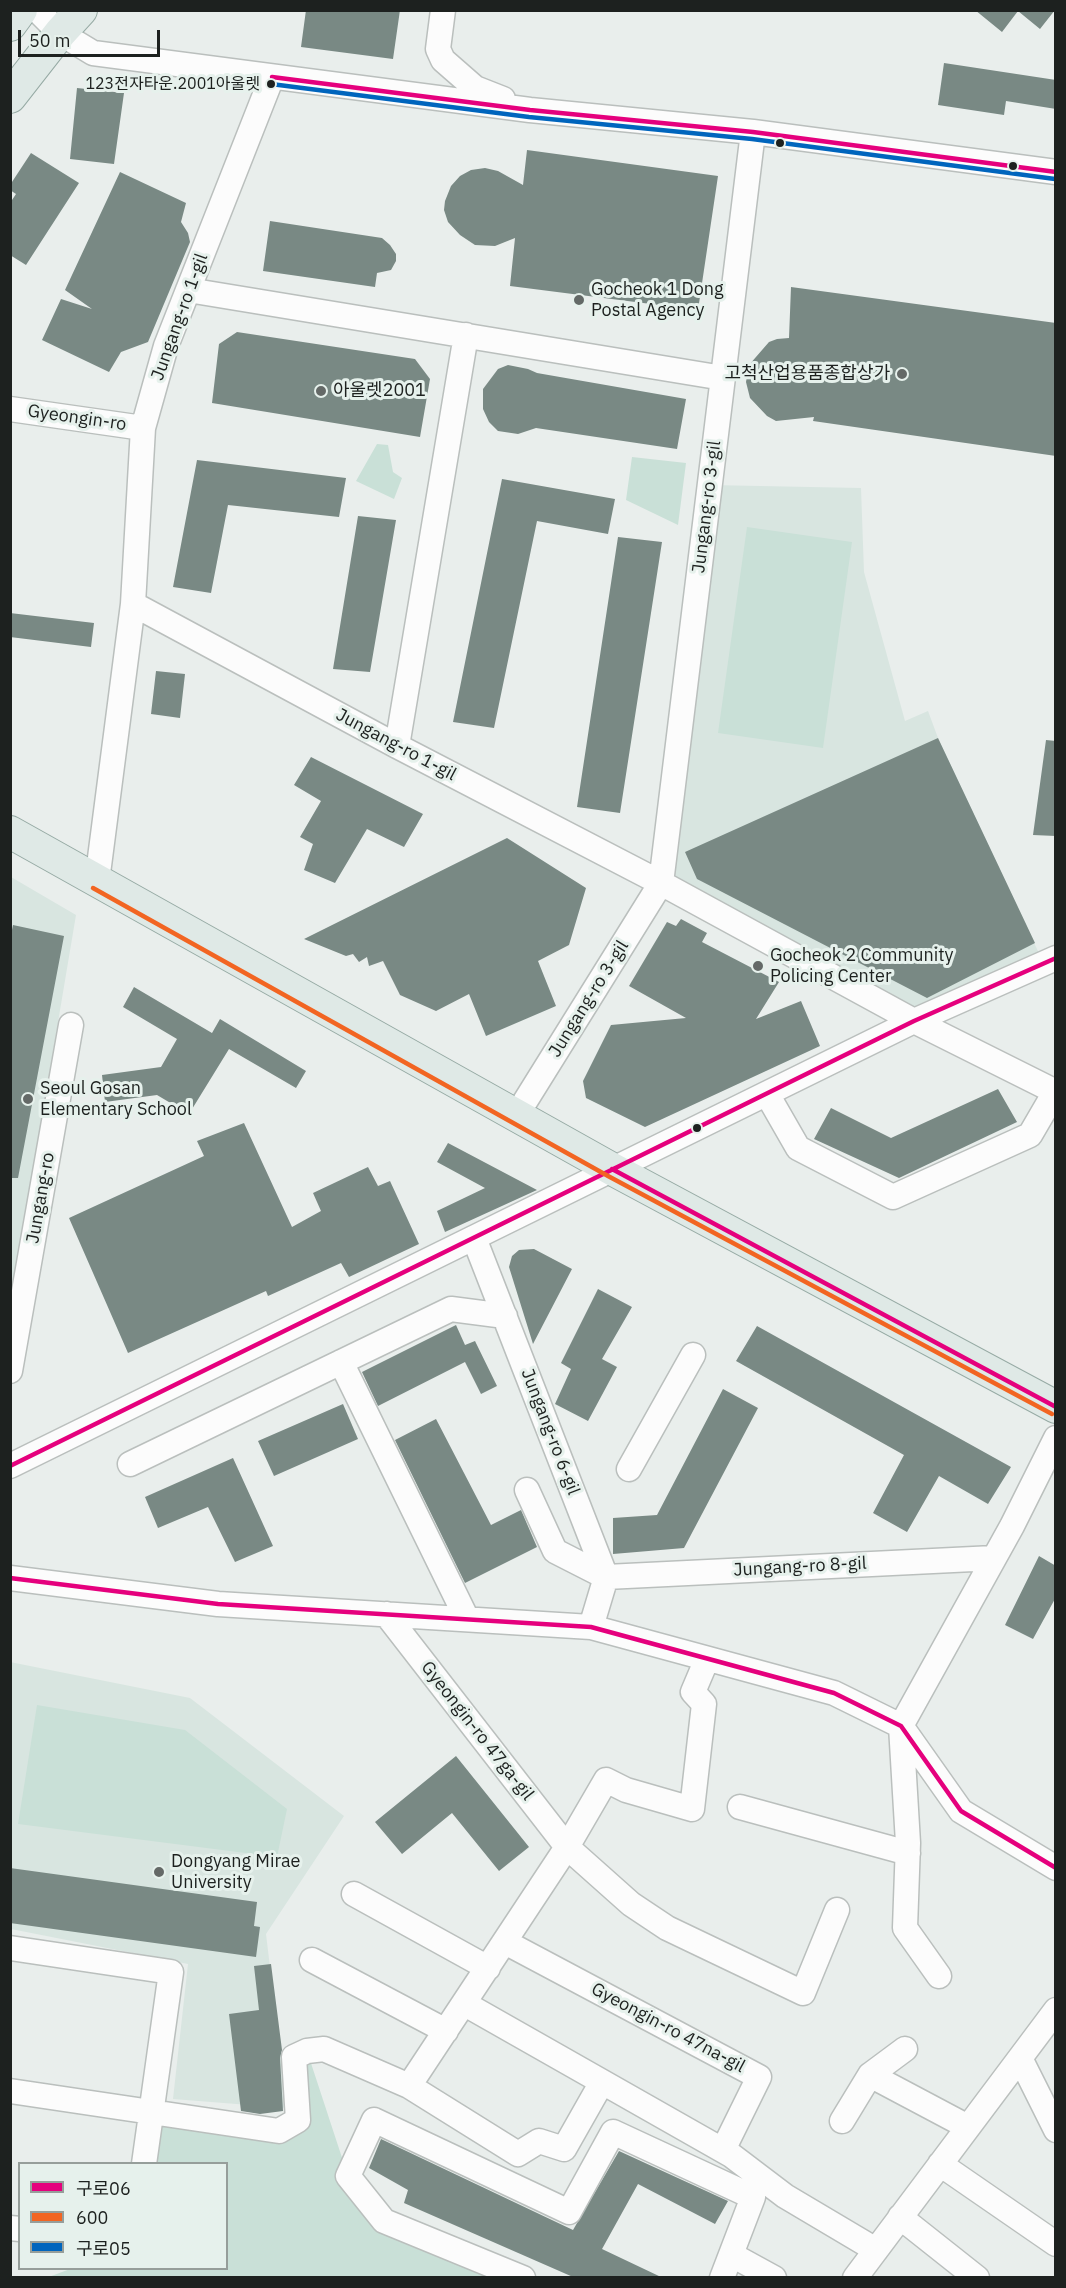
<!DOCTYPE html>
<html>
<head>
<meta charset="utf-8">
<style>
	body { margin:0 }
	#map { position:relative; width:1066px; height:2288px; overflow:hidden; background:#e9eeec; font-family:"IBM Plex Sans","Noto Sans KR",sans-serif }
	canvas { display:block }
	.frame { position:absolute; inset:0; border:12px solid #1d211f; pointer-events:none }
	.legend { position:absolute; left:18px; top:2162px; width:210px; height:108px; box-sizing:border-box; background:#e6f1ec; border:2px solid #969e9a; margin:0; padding:8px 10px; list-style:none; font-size:18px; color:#1d211f }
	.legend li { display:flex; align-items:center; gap:12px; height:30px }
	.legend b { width:30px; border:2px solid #969e9a }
	.scale { position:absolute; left:18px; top:30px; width:142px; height:27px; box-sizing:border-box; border:3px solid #1d211f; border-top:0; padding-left:8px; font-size:18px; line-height:21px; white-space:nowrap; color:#1d211f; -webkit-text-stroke:4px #e6f1ec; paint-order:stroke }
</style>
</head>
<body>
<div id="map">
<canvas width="1066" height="2288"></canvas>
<div class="frame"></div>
<ul class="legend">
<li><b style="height:8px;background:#e5007d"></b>구로06</li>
<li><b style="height:8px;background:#f26522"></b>600</li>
<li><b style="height:8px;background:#0065bd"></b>구로05</li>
</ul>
<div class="scale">50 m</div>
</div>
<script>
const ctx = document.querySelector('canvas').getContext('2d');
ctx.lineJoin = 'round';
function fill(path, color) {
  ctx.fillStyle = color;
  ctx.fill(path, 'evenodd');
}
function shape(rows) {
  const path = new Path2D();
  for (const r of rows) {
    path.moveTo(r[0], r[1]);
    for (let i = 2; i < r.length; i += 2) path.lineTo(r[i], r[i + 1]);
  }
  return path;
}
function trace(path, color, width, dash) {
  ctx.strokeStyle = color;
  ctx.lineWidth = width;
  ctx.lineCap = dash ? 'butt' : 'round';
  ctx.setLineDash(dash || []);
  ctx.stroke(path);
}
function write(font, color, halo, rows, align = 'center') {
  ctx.font = font + ' "IBM Plex Sans","Noto Sans KR",sans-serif';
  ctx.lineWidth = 6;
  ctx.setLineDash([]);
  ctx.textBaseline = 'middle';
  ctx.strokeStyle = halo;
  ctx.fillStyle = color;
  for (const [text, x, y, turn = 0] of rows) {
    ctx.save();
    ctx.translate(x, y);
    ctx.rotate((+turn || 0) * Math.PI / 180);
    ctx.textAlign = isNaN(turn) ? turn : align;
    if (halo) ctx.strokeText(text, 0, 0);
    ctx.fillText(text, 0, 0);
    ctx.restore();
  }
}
const built = shape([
	[710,485,861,488,864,572,905,721,928,711,938,738,1044,964,914,1021,661,883],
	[11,877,76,915,14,1284,11,1283],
	[10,1662,190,1698,344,1816,266,1934,287,2108,173,2099,188,1964,11,1929]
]);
const green = shape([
	[377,444,388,445,393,472,402,478,394,499,356,481],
	[632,457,686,463,678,525,626,500],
	[747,527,852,542,823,748,718,733],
	[37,1705,185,1730,287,1809,277,1857,18,1824],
	[307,2051,348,2176,384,2221,523,2278,46,2278,70,2269,226,2268,226,2164,144,2163,152,2111,279,2131]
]);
const building = shape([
	[306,10,400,10,393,59,301,47],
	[975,10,1055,10,1040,29,1018,11,1002,32],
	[944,63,1056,80,1056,109,1006,101,1004,115,938,105],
	[77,88,124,93,114,164,70,159],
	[527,150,718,176,698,310,510,286,515,238,495,246,475,245,460,235,448,222,444,210,445,201,451,186,460,176,471,170,485,168,498,171,523,185],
	[31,153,79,183,26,265,10,255,10,203,16,194,10,190,10,185],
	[120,172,186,203,181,222,188,233,190,242,148,342,121,352,109,372,42,340,61,299,92,309,65,290],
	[270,221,382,238,390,245,396,254,396,261,391,270,377,273,375,287,263,271],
	[791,287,1056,323,1056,456,813,421,814,417,776,421,767,416,750,398,746,382,749,365,769,342,777,339,789,338],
	[237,332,415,359,430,379,420,437,212,403,219,344],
	[508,365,528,369,537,373,686,399,677,449,536,428,518,434,498,431,489,422,483,409,483,389,498,369],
	[197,460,346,478,339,517,228,505,211,593,173,587],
	[502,479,615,499,608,534,537,521,494,728,453,722],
	[358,516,396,520,370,672,333,669],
	[618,537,662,542,620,813,577,807],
	[10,613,94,623,91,647,10,637],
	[156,671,185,674,180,718,151,714],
	[938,738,1035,943,927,998,697,879,685,852],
	[1046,740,1056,741,1056,836,1033,835],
	[311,757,423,814,404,847,367,829,335,883,304,870,313,844,300,837,321,801,294,785],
	[507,838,586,888,569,945,538,961,556,1006,486,1036,469,994,436,1011,400,995,383,961,369,966,367,957,359,962,353,954,346,956,304,939],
	[681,919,707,933,702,942,779,982,756,1019,801,1001,820,1046,645,1127,586,1098,583,1081,611,1025,686,1018,629,986,667,922,676,926],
	[13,925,64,936,18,1178,10,1178,10,940],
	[134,987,212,1033,220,1019,306,1071,296,1088,229,1049,189,1114,157,1095,105,1102,102,1075,161,1067,177,1039,123,1007],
	[998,1089,1017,1122,899,1178,814,1139,831,1108,891,1138],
	[244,1123,292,1227,321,1211,313,1193,368,1167,378,1186,390,1181,419,1244,349,1277,341,1263,268,1296,266,1291,128,1353,69,1218,204,1156,197,1141],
	[448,1143,537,1190,445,1232,437,1211,485,1188,437,1162],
	[534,1249,572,1269,533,1344,509,1267,512,1256,519,1250],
	[598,1289,632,1307,602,1359,617,1367,588,1421,555,1404,571,1369,561,1363],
	[456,1325,465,1345,475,1341,497,1386,481,1394,465,1362,378,1406,362,1372],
	[757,1326,1011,1467,988,1504,939,1476,907,1532,873,1513,904,1455,736,1361],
	[723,1389,758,1408,684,1548,613,1554,613,1518,657,1515],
	[343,1404,358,1439,274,1476,258,1441],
	[436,1419,491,1525,521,1510,537,1547,465,1583,395,1440],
	[233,1458,273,1546,235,1562,208,1507,158,1528,145,1497],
	[1039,1556,1056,1566,1056,1597,1033,1639,1005,1625],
	[456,1756,529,1847,499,1871,452,1813,402,1854,375,1822],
	[10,1868,257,1902,254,1926,260,1927,256,1957,10,1923],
	[271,1964,282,2050,280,2058,283,2111,260,2114,241,2111,229,2014,259,2010,254,1966],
	[381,2139,573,2230,619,2151,728,2201,715,2224,638,2184,602,2249,661,2277,573,2277,404,2203,408,2190,369,2168]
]);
const minor = shape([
	[37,10,60,33,93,53,530,110,753,132,1056,172],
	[443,10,438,49,443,60,475,88,503,99],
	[188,290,723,378],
	[10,409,143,428],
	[133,604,397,746,661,883,914,1021,1056,1092],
	[397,746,466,335],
	[97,881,133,604,143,428,166,346,272,77],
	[767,1094,798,1148,893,1197,1030,1135,1055,1092],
	[516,1116,661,883,753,132],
	[474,1238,606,1577,591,1627],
	[341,1362,467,1619],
	[10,1371,71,1025],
	[130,1464,451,1309,505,1316],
	[10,1466,914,1021,1056,958],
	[629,1469,693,1355],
	[527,1490,555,1551,606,1577,994,1558],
	[10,1578,218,1604,591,1627,834,1693,901,1726,961,1811,1056,1868],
	[386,1614,567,1847,631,1904,667,1928,803,1993,837,1910],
	[740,1807,908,1853],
	[354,1894,488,1968],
	[505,1942,759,2077,723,2150],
	[10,1948,171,1972,144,2164],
	[312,1960,446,2031],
	[939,1976,905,1928,908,1843,901,1726,1012,1526,1056,1438],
	[465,2004,731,2155,785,2196,876,2250],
	[1020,2058,1056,2130],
	[870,2075,968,2127],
	[409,2086,567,1847,606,1780,626,1790,692,1809,704,1704,693,1692,707,1659],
	[10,2091,279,2131,298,2120,294,2057,307,2051,324,2049,409,2086,518,2154,539,2141,564,2149,602,2082],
	[842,2121,870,2075,905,2049],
	[940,2164,1056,2244],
	[900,2217,977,2278],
	[10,2228,20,2229],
	[732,2255,774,2278],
	[523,2278,384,2221,348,2176,374,2120,569,2212,613,2132,753,2197,722,2278],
	[855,2278,1056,2010]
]);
const major = shape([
	[10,25,21,10],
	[10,97,60,33,81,10],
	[10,832,612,1169,1056,1407]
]);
const bus1 = shape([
	[272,77,530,110,753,132,1056,172],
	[612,1169,1056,1407],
	[10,1466,914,1021,1056,958],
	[10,1578,218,1604,591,1627,834,1693,901,1726,961,1811,1056,1868]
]);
const bus2 = shape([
	[93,888,608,1176,1052,1414]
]);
const bus3 = shape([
	[271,84,529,117,752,139,1055,179]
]);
const markers = [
	[271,84,5,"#1d211f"],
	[780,143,5,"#1d211f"],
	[1013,166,5,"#1d211f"],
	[579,300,6,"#646967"],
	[902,374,6,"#646967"],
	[321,391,6,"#646967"],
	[758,966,6,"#646967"],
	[28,1099,6,"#646967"],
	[697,1128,5,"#1d211f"],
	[159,1872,6,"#646967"]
];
const busNames = [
	["123전자타운.2001아울렛",260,84]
];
const poiNames = [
	["Gocheok 1 Dong",591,290],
	["Postal Agency",591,311],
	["고척산업용품종합상가",890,374,"right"],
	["아울렛2001",333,391],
	["Gocheok 2 Community",770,956],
	["Policing Center",770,977],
	["Seoul Gosan",40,1089],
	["Elementary School",40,1110],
	["Dongyang Mirae",171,1862],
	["University",171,1883]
];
const streetNames = [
	["Jungang-ro 1-gil",180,317,-70],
	["Gyeongin-ro",77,418,8],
	["Jungang-ro 3-gil",707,507,-83],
	["Jungang-ro 1-gil",396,745,28],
	["Jungang-ro 3-gil",589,999,-58],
	["Jungang-ro",41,1198,-80],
	["Jungang-ro 6-gil",550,1432,69],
	["Jungang-ro 8-gil",800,1567,-3],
	["Gyeongin-ro 47ga-gil",477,1731,52],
	["Gyeongin-ro 47na-gil",668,2028,28]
];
fill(built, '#d8e5e0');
fill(green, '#c9e0d7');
fill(building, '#798984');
trace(minor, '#babfbd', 27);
trace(major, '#96aaa4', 34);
trace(minor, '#fcfcfc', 24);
trace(major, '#dfe9e6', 32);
trace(bus1, '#e5007d', 4.5);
trace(bus2, '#f26522', 4.5);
trace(bus3, '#0065bd', 4.5);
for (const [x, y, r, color] of markers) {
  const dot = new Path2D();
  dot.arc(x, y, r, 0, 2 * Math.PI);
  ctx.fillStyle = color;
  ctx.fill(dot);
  trace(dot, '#e6f1ec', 2);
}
write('16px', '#1d211f', '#e6f1ec', busNames, 'right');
write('18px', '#1d211f', '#e6f1ec', poiNames, 'left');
write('18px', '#1d211f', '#e6f1ec', streetNames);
</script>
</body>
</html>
